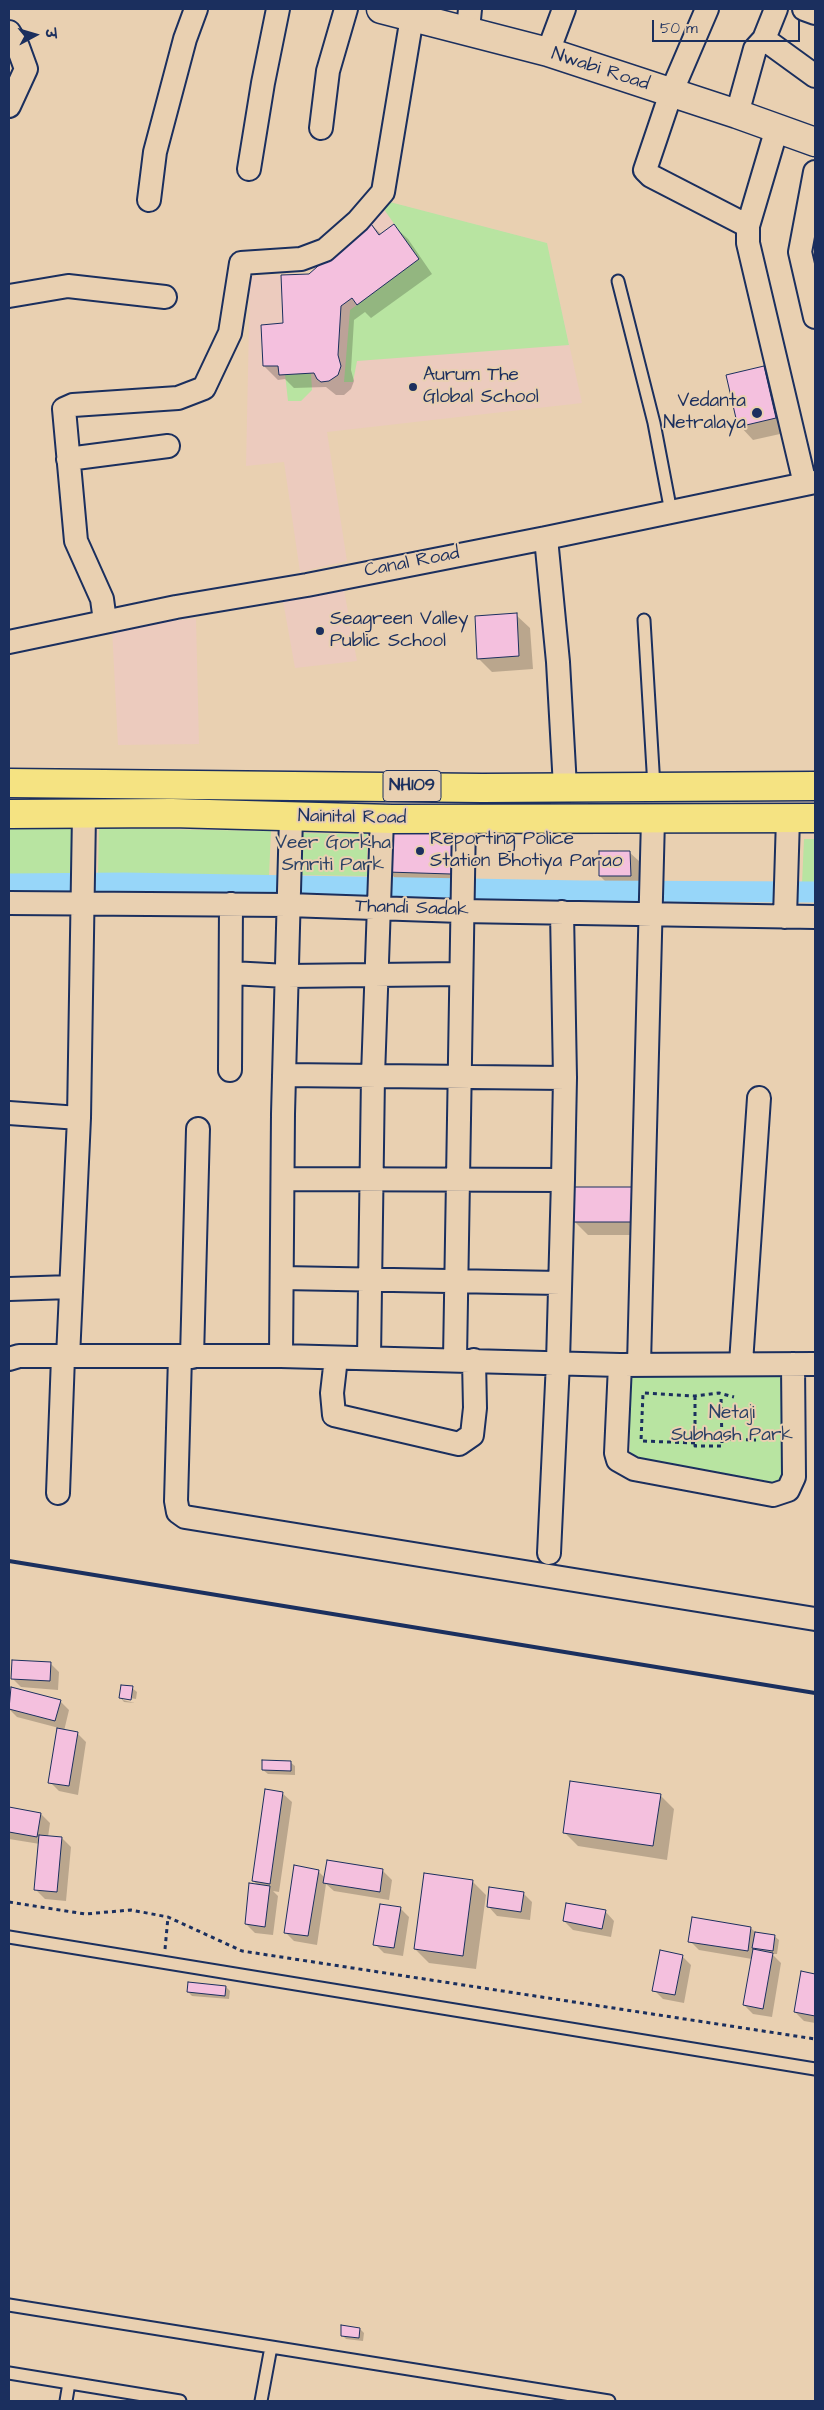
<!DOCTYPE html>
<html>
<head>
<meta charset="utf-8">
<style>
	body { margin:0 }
	#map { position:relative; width:824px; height:2410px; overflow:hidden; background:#e9d0b1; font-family:"Architects Daughter","Playpen Sans Deva",sans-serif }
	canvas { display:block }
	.frame { position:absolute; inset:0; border:10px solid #1b2f5e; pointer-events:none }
	.north { position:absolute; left:10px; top:10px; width:50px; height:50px; -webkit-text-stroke:4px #e9d0b1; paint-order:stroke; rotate:84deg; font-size:14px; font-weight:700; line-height:20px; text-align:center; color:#1b2f5e }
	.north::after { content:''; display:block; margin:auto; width:18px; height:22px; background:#1b2f5e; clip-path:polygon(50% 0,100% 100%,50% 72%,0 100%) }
	.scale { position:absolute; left:652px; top:20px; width:148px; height:22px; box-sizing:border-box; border:2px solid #1b2f5e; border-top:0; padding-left:6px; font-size:15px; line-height:18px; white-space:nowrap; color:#1b2f5e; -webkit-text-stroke:4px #e9d0b1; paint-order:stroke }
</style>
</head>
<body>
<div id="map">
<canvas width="824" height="2410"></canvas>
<div class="frame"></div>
<div class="north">उ</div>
<div class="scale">50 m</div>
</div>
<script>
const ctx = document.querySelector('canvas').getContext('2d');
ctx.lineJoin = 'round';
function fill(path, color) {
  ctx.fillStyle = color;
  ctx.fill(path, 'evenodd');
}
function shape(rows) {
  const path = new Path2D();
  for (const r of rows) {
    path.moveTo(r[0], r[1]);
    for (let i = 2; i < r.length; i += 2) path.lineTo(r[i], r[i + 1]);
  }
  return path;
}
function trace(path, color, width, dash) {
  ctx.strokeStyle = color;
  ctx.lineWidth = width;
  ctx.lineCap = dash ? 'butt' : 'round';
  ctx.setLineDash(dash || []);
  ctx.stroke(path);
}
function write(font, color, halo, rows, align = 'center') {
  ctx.font = font + ' "Architects Daughter",sans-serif';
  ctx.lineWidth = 4;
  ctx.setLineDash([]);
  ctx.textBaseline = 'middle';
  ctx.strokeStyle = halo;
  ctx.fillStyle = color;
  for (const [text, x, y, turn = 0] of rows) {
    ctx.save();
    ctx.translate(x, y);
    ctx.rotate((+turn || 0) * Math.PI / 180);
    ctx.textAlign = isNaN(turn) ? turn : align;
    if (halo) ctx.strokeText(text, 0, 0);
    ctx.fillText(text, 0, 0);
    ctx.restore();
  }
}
const built = shape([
	[390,202,547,243,582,403,327,432,347,561,300,572,284,462,246,466,250,276,309,274],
	[344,590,357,661,295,668,283,601],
	[196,618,199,744,118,745,112,628]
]);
const green = shape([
	[390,202,547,243,569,345,357,361,353,382,344,382,350,310,419,259,383,208],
	[311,373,312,390,301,401,288,401,285,374],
	[9,825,74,825,73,874,9,874],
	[99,828,271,831,269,876,98,874],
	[299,833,367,834,367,876,299,875],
	[804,839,815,839,815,884,802,884],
	[630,1375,784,1377,783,1484,630,1457]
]);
const shadow = shape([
	[369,222,382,235,394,226,408,239,432,274,371,318,365,312,354,320,351,370,354,381,351,389,344,395,336,395,326,387,294,388,285,379,278,380,264,366,310,276],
	[764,367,778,381,789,432,753,440,740,426],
	[516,615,530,628,533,669,492,672,478,658],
	[451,831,465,845,464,887,402,885,389,872],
	[629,852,639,861,639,884,609,885,600,876],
	[634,1188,648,1235,588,1235,574,1221],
	[50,1663,59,1672,58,1690,21,1687,12,1678],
	[132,1688,137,1692,136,1699,123,1697,123,1700,135,1703,124,1702,120,1697],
	[9,1690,11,1692,60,1701,69,1710,64,1731,77,1733,86,1742,78,1795,59,1791,50,1782,59,1728,17,1717,9,1709],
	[290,1762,295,1766,295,1775,268,1774,263,1770],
	[282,1793,292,1802,279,1892,273,1891,278,1896,273,1935,255,1933,246,1924,258,1886,253,1880],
	[660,1795,674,1809,667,1860,578,1846,564,1832],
	[9,1809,41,1814,50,1823,48,1837,62,1838,71,1847,66,1901,45,1899,36,1890,40,1844,9,1839],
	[318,1871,325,1878,383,1871,392,1880,389,1900,334,1891,326,1884,317,1945,294,1941,285,1932],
	[472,1881,486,1895,476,1969,429,1963,415,1949],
	[523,1893,532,1902,530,1920,497,1916,488,1906],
	[400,1908,409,1917,403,1956,384,1953,375,1944],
	[605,1911,614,1921,611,1937,573,1930,564,1921],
	[751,1928,756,1933,774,1936,779,1940,777,1954,772,1954,781,1963,772,2017,753,2014,744,2005,752,1959,699,1950,690,1941],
	[682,1956,691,1965,684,2003,663,1999,654,1990],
	[802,1973,815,1975,815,2023,804,2021,795,2012],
	[226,1987,230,1991,229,1999,192,1996,188,1992],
	[360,2329,364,2333,363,2341,346,2339,342,2335]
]);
const canal = shape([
	[9,884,124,883,583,891,815,892]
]);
const building = shape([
	[369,221,379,235,394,224,419,259,357,305,352,298,341,306,338,355,341,366,338,375,329,381,321,382,317,379,314,373,279,375,278,366,263,366,261,325,283,323,281,275,309,274,369,221],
	[764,366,776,418,738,427,726,375,764,366],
	[517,613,519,656,477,659,475,616,517,613],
	[388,828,452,830,451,874,387,872,388,828],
	[599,851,630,851,631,876,599,876,599,851],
	[573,1187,635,1187,635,1222,573,1222,573,1187],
	[12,1660,51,1662,50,1681,11,1679,12,1660],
	[121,1685,133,1686,131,1700,119,1698,121,1685],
	[11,1687,61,1700,55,1721,9,1709,11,1687],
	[57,1728,78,1732,69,1786,48,1783,57,1728],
	[262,1760,291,1761,291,1771,262,1770,262,1760],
	[570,1781,661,1794,653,1846,563,1833,570,1781],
	[265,1789,283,1792,270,1884,252,1881,265,1789],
	[9,1807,41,1813,37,1837,9,1832,9,1807],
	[39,1835,62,1837,57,1892,34,1890,39,1835],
	[327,1860,383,1869,380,1892,323,1883,327,1860],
	[294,1865,319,1870,308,1936,284,1933,294,1865],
	[424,1873,473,1880,463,1956,414,1949,424,1873],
	[249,1883,270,1886,265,1927,245,1924,249,1883],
	[489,1887,524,1892,521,1912,487,1907,489,1887],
	[566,1903,606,1910,602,1929,563,1921,566,1903],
	[380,1904,401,1907,394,1948,373,1945,380,1904],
	[692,1917,751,1927,748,1951,688,1942,692,1917],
	[755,1932,775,1935,773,1951,752,1948,755,1932],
	[753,1949,773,1953,763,2009,743,2005,753,1949],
	[660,1950,683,1955,675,1995,652,1991,660,1950],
	[801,1971,815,1974,815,2016,794,2012,801,1971],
	[188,1982,226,1986,225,1996,187,1992,188,1982],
	[341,2325,360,2328,359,2338,341,2336,341,2325]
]);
const path = shape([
	[695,1396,695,1446,722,1446,721,1395],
	[722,1439,756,1440],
	[695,1443,641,1441,643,1393,695,1396,719,1393,734,1397],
	[9,1902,85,1914,131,1910,168,1917,242,1951,815,2039],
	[165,1949,168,1917]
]);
const lane = shape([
	[618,281,654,423,671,512],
	[644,620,654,787],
	[9,1937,815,2069],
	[9,2305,609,2401],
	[9,2373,180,2401],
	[66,2401,69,2383],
	[261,2401,271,2347]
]);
const street = shape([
	[707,9,671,93,645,170,651,176,748,226],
	[804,9,815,13],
	[468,30,470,9],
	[9,32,18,47,26,69,9,106],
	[764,39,815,76],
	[548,52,564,9],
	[737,114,755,49,764,39,776,9],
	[321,128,328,71,346,9],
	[777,128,748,226,748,243,805,484],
	[249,169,263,83,278,9],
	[815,172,800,252,815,317],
	[149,200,155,152,185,39,196,9],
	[9,296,68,286,165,297],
	[68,459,168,446],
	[546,538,558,662,565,787],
	[105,621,102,599,76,541,64,409,73,405,178,398,204,388,230,333,241,263,301,259,325,250,358,221,383,192,412,17],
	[9,642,176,607,307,585,546,538,815,482],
	[9,903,288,905,461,911,815,917],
	[785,917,788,818],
	[231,973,287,976,461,974],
	[230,1070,231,904],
	[284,1075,565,1078],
	[9,1113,79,1118],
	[283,1179,563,1180],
	[282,1278,560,1283],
	[9,1289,71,1287],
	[180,1356,176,1501,178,1512,185,1517,815,1619],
	[281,1356,283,1114,291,817],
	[68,1357,79,1118,84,814],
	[192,1357,198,1129],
	[336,1358,332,1393,334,1415,459,1444,472,1435,475,1408,474,1360],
	[369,1358,373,1076,382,819],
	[9,1359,19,1356,281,1356,620,1365,815,1364],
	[455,1359,464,819],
	[741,1363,759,1098],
	[639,1364,653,819],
	[620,1365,616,1453,618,1460,634,1469,773,1495,788,1490,794,1477,793,1364],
	[58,1493,63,1357],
	[549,1553,558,1362,563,1180,565,1078,562,912]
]);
const secondary = shape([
	[381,9,548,52,737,114,815,142]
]);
const highway = shape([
	[9,783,482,788,815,786],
	[9,814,172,813,392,819,815,818]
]);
const rail = shape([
	[9,1561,815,1693]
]);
const markers = [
	[413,387,5,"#1b2f5e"],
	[757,413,6,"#1b2f5e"],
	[320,631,5,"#1b2f5e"],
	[420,851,5,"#1b2f5e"]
];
const shields = [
	[412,786,58]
];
const shieldNames = [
	["NH109",412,786]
];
const streetNames = [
	["Nwabi Road",600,70,18],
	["Canal Road",412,563,-11],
	["Nainital Road",352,818,1],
	["Thandi Sadak",412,909,2]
];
const poiNames = [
	["Aurum The",423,376],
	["Global School",423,398],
	["Vedanta",746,402,"right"],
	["Netralaya",746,424,"right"],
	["Seagreen Valley",330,620],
	["Public School",330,642],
	["Reporting Police",430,840],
	["Station Bhotiya Parao",430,862]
];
const parkNames = [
	["Veer Gorkha",333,844],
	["Smriti Park",333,866],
	["Netaji",732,1414],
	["Subhash Park",732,1436]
];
fill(built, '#eccbbe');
fill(green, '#b8e4a1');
fill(shadow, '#0003');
trace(canal, '#97d6f9', 21);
fill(building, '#f4c0de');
trace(building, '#1b2f5e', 1);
trace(lane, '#1b2f5e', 15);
trace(street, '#1b2f5e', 26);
trace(secondary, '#1b2f5e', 31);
trace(highway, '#1b2f5e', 31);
trace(path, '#1b2f5e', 3, [4, 4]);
trace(lane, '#e9d0b1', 11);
trace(street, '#e9d0b1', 22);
trace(secondary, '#e9d0b1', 28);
trace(highway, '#f5e382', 28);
trace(rail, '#1b2f5e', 4);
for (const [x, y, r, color] of markers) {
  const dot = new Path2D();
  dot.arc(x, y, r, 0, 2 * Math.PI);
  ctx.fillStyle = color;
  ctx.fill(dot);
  trace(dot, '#e9d0b1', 2);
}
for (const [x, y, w] of shields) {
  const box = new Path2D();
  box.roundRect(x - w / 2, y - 15.5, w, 31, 4);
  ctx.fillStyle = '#e9d0b1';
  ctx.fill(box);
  trace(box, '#1b2f5e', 1);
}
write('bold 18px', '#1b2f5e', null, shieldNames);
write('19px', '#1b2f5e', '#e9d0b1', streetNames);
write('19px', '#1b2f5e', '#e9d0b1', poiNames, 'left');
write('19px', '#2b4165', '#e9d0b1', parkNames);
</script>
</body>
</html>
